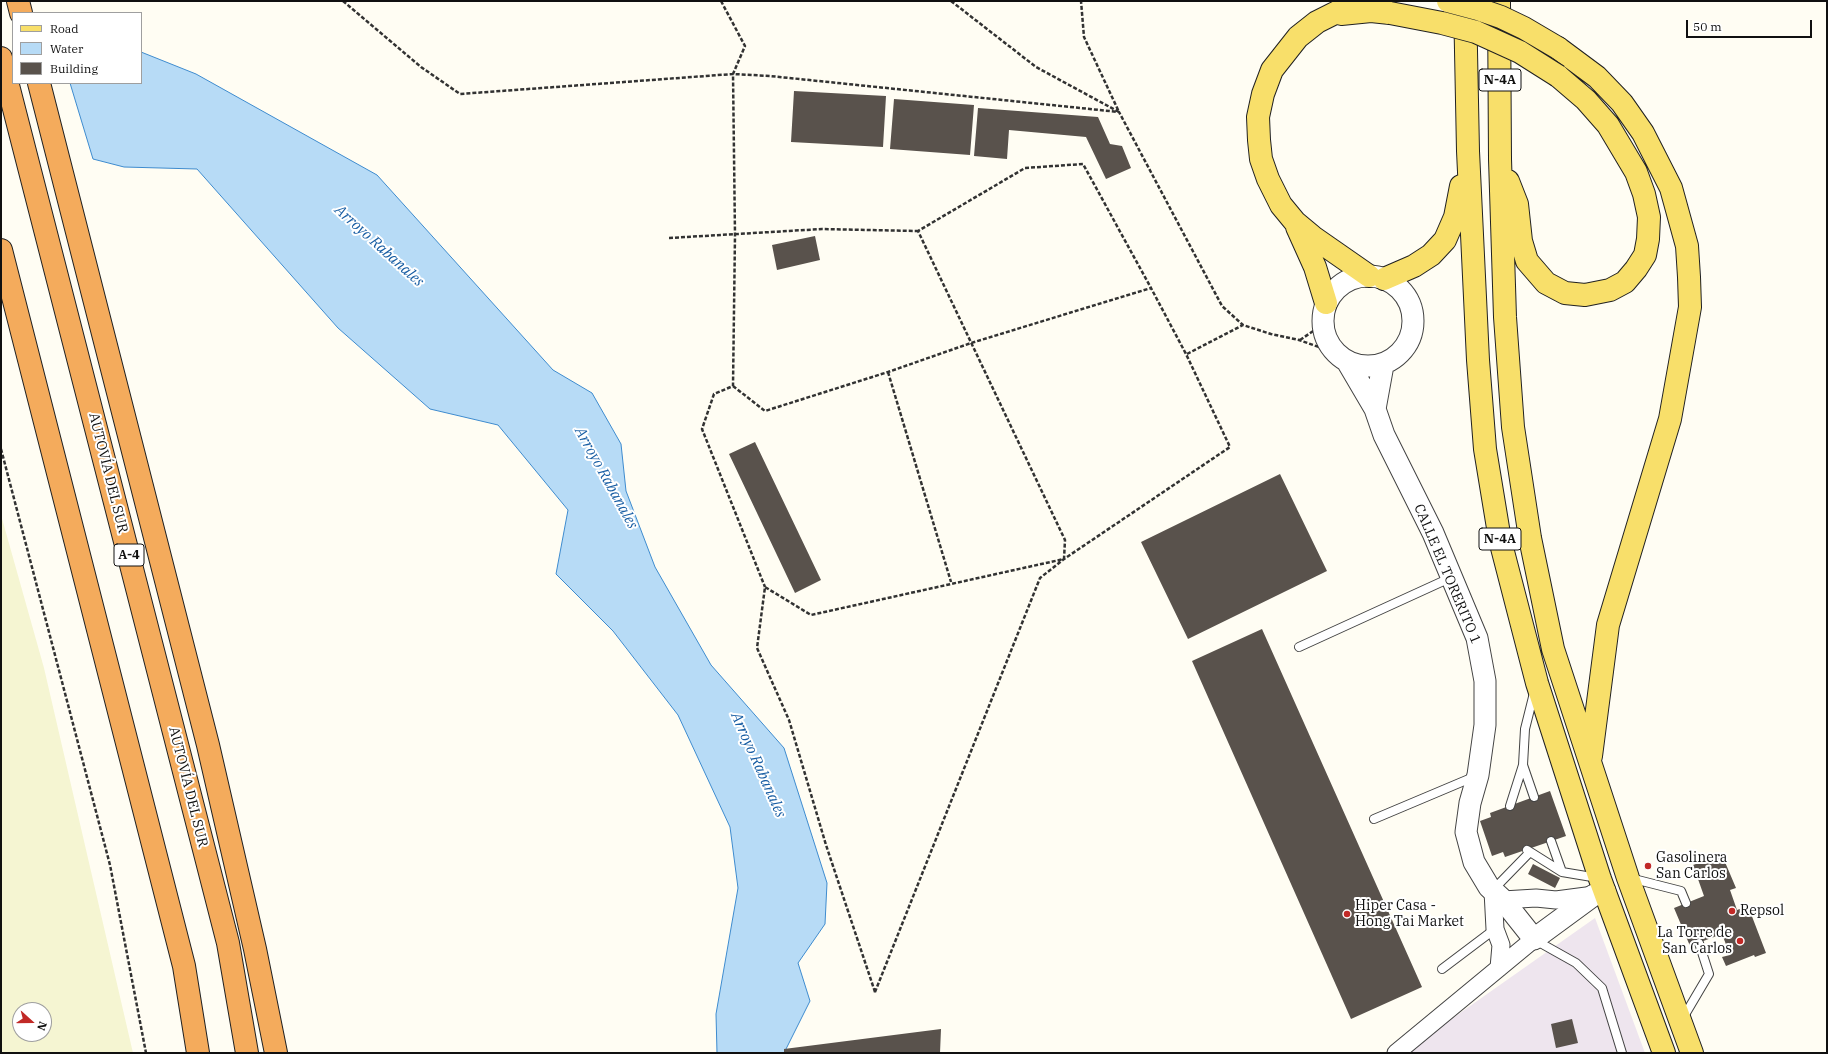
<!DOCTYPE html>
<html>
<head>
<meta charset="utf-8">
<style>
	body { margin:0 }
	#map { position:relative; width:1828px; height:1054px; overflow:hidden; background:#fffdf3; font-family:"IBM Plex Serif",serif }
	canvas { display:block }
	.frame { position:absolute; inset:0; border:2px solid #101010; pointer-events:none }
	.legend { position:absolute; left:12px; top:12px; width:130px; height:72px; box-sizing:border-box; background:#fff; border:1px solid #9f9f9f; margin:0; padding:5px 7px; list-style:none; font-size:12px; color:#101010 }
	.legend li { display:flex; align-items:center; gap:8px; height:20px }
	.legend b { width:20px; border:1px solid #9f9f9f }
	.north { position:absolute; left:12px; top:1002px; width:40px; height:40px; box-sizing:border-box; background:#fff; border:1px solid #9f9f9f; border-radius:50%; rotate:111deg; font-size:11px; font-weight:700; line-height:16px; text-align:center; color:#101010 }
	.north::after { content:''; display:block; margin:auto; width:14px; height:18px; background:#c12926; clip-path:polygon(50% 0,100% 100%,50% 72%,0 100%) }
	.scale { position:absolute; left:1686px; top:20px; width:126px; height:18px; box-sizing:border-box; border:2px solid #101010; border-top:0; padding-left:5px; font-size:12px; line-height:14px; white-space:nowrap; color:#101010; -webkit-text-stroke:3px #fff; paint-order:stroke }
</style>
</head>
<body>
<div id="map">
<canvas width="1828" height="1054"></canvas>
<div class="frame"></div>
<ul class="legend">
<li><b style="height:5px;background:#f8df6a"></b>Road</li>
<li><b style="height:11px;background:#b7dbf6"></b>Water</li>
<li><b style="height:11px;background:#59524c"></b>Building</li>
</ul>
<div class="north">N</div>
<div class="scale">50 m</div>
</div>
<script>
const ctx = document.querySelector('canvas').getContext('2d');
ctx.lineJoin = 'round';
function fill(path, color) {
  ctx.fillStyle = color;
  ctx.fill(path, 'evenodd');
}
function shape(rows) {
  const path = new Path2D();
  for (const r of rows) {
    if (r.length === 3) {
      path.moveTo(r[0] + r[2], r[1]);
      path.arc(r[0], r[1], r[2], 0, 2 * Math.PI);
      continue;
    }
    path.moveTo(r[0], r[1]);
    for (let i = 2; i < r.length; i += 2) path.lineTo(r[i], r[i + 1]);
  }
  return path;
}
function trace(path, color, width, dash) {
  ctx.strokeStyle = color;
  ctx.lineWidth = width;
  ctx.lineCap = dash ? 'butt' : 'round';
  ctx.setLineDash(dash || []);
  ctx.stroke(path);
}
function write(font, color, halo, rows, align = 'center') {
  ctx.font = font + ' "IBM Plex Serif",serif';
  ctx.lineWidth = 4;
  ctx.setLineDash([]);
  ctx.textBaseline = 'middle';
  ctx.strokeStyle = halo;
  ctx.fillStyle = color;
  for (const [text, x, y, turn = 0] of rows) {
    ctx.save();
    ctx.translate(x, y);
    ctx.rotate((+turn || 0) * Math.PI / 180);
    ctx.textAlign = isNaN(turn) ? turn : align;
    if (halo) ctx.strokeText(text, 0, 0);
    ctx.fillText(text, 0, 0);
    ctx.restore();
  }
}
const industrial = shape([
	[1595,918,1645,1053,1409,1053,1443,1025]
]);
const farmland = shape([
	[1,515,44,668,133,1053,1,1053],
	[20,1010,44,1010,44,1034,20,1034]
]);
const water = shape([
	[141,52,196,74,377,175,553,370,592,393,621,444,626,491,655,567,711,665,784,748,827,883,825,924,798,963,810,1001,784,1053,717,1053,716,1014,738,888,730,827,678,715,613,631,556,574,568,510,498,425,430,409,338,328,197,169,124,167,93,159,70,83,141,83,141,52]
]);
const building = shape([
	[794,91,886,96,883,147,791,142],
	[894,99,974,105,970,155,890,149],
	[978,108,1098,117,1110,144,1122,146,1131,168,1106,179,1086,137,1009,130,1007,159,974,156],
	[815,236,820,260,777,270,772,245],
	[755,442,821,580,795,593,729,454],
	[1280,474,1327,571,1188,639,1141,542],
	[1262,629,1422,987,1351,1019,1192,661],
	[1550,791,1566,836,1505,857,1503,852,1492,856,1480,821,1491,817,1490,813],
	[1722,855,1736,888,1730,890,1737,910,1748,906,1766,953,1755,957,1754,955,1726,966,1722,957,1730,955,1722,934,1690,946,1674,908,1704,896,1693,865],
	[1533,864,1560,878,1555,888,1528,874],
	[1572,1019,1578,1043,1556,1048,1551,1024],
	[941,1029,940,1053,784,1053,784,1049]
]);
const path = shape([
	[343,1,421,67,460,94,733,74,770,76,1119,112,1222,306,1243,325,1271,334,1299,340,1333,352],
	[721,1,745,46,733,74,735,235,733,386,714,394,702,429,765,587],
	[951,1,1036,67,1119,112,1084,37,1081,1],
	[669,238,822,229,918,231],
	[1300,340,1322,325],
	[1187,354,1243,325],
	[888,372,951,582],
	[733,386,765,411,888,372,971,343,1151,288,1186,354,1230,447,1064,559,1040,578,875,992],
	[1,449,110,865,146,1053],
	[875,992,826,845,789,720,757,648,765,587,811,615,1064,559,1065,540,918,231,1025,168,1083,164,1151,288]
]);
const service = shape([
	[1299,647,1450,578],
	[1534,797,1523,765,1525,729,1534,693],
	[1510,806,1523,765],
	[1374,819,1476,776],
	[1551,841,1562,872,1598,878],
	[1527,850,1562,872],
	[1630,878,1681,891,1686,903],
	[1493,890,1530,852],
	[1535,940,1576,963,1602,988,1622,1053],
	[1442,969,1495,929],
	[1683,1018,1709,974,1699,943]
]);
const minor = shape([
	[1493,891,1495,929,1501,945,1499,968],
	[1503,900,1536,898,1556,900,1594,895],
	[1396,1053,1534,939]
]);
const tertiary = shape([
	[1368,321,45],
	[1348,363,1375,409,1384,435,1433,533,1477,638,1485,681,1485,725,1478,775,1470,803,1466,832,1474,862,1489,887,1503,900,1534,939,1594,895,1605,891],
	[1375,409,1383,365]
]);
const primary = shape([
	[1359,1,1317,22,1298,37,1272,70,1263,94,1258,117,1259,140,1261,159,1268,179,1281,205,1295,222,1313,237,1369,276],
	[1465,1,1468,151,1478,360,1485,449,1500,540,1537,683,1600,879,1664,1053],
	[1499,1,1500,159,1505,317,1513,427,1530,538,1553,649,1628,878,1692,1053],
	[1341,14,1371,11,1390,13],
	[1558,48,1597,77,1622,103,1643,133,1671,188,1687,246,1689,277,1690,307,1670,419,1608,625,1591,756],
	[1508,181,1517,204,1521,241,1527,261,1546,283,1565,293,1585,295,1610,290,1625,282,1636,269,1645,255,1648,239,1649,217,1644,194,1636,172,1608,125,1586,100,1558,76],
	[1297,227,1315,267,1326,303],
	[1384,279,1414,266,1431,255,1445,240,1455,217,1461,186]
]);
const motorway = shape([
	[18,1,21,13],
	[1,58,228,943,247,1053],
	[39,83,208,745,255,949,276,1053],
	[1,250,184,966,198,1053]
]);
const primaryBridge = shape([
	[1448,1,1478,9,1501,17,1524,28,1558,48],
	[1390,13,1442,23,1476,32,1520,52,1558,76]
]);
const markers = [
	[1648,866,4,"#c12926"],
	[1732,911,4,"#c12926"],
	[1347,914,4,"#c12926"],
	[1740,941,4,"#c12926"]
];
const shields = [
	[1500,80,42],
	[1500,539,42],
	[129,555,30]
];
const shieldNames = [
	["N-4A",1500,80],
	["N-4A",1500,539],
	["A-4",129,555]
];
const streetNames = [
	["AUTOVÍA DEL SUR",108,473,76],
	["CALLE EL TORERITO 1",1447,574,67],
	["AUTOVÍA DEL SUR",188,787,76]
];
const poiNames = [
	["Gasolinera",1656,858],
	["San Carlos",1656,874],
	["Hiper Casa -",1355,906],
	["Hong Tai Market",1355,922],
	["Repsol",1740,911],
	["La Torre de",1732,933,"right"],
	["San Carlos",1732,949,"right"]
];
const waterNames = [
	["Arroyo Rabanales",379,246,42],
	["Arroyo Rabanales",606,478,61],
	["Arroyo Rabanales",758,765,66]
];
fill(industrial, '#eee5ee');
fill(farmland, '#f5f5d2');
fill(water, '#b7dbf6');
trace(water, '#3e8bce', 1);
fill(building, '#59524c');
trace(service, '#434343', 10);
trace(minor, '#434343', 19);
trace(tertiary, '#434343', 23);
trace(primary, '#212121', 24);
trace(motorway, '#212121', 24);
trace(path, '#323232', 2.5, [4, 2]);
trace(service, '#fff', 8);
trace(minor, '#fff', 17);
trace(tertiary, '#fff', 21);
trace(primary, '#f8df6a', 22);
trace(motorway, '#f4ab5c', 22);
trace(primaryBridge, '#212121', 24, []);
trace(primaryBridge, '#f8df6a', 22);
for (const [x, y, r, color] of markers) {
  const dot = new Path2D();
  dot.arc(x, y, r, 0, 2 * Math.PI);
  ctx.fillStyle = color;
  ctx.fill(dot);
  trace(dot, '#fff', 1.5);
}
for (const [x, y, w] of shields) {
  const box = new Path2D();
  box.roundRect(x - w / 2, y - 11, w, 22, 3);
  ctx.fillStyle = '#fff';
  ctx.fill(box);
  trace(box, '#101010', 1);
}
write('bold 13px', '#101010', null, shieldNames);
write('14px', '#101010', '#fff', streetNames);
write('14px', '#101010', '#fff', poiNames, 'left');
write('italic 15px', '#175da3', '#fff', waterNames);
</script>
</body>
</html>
